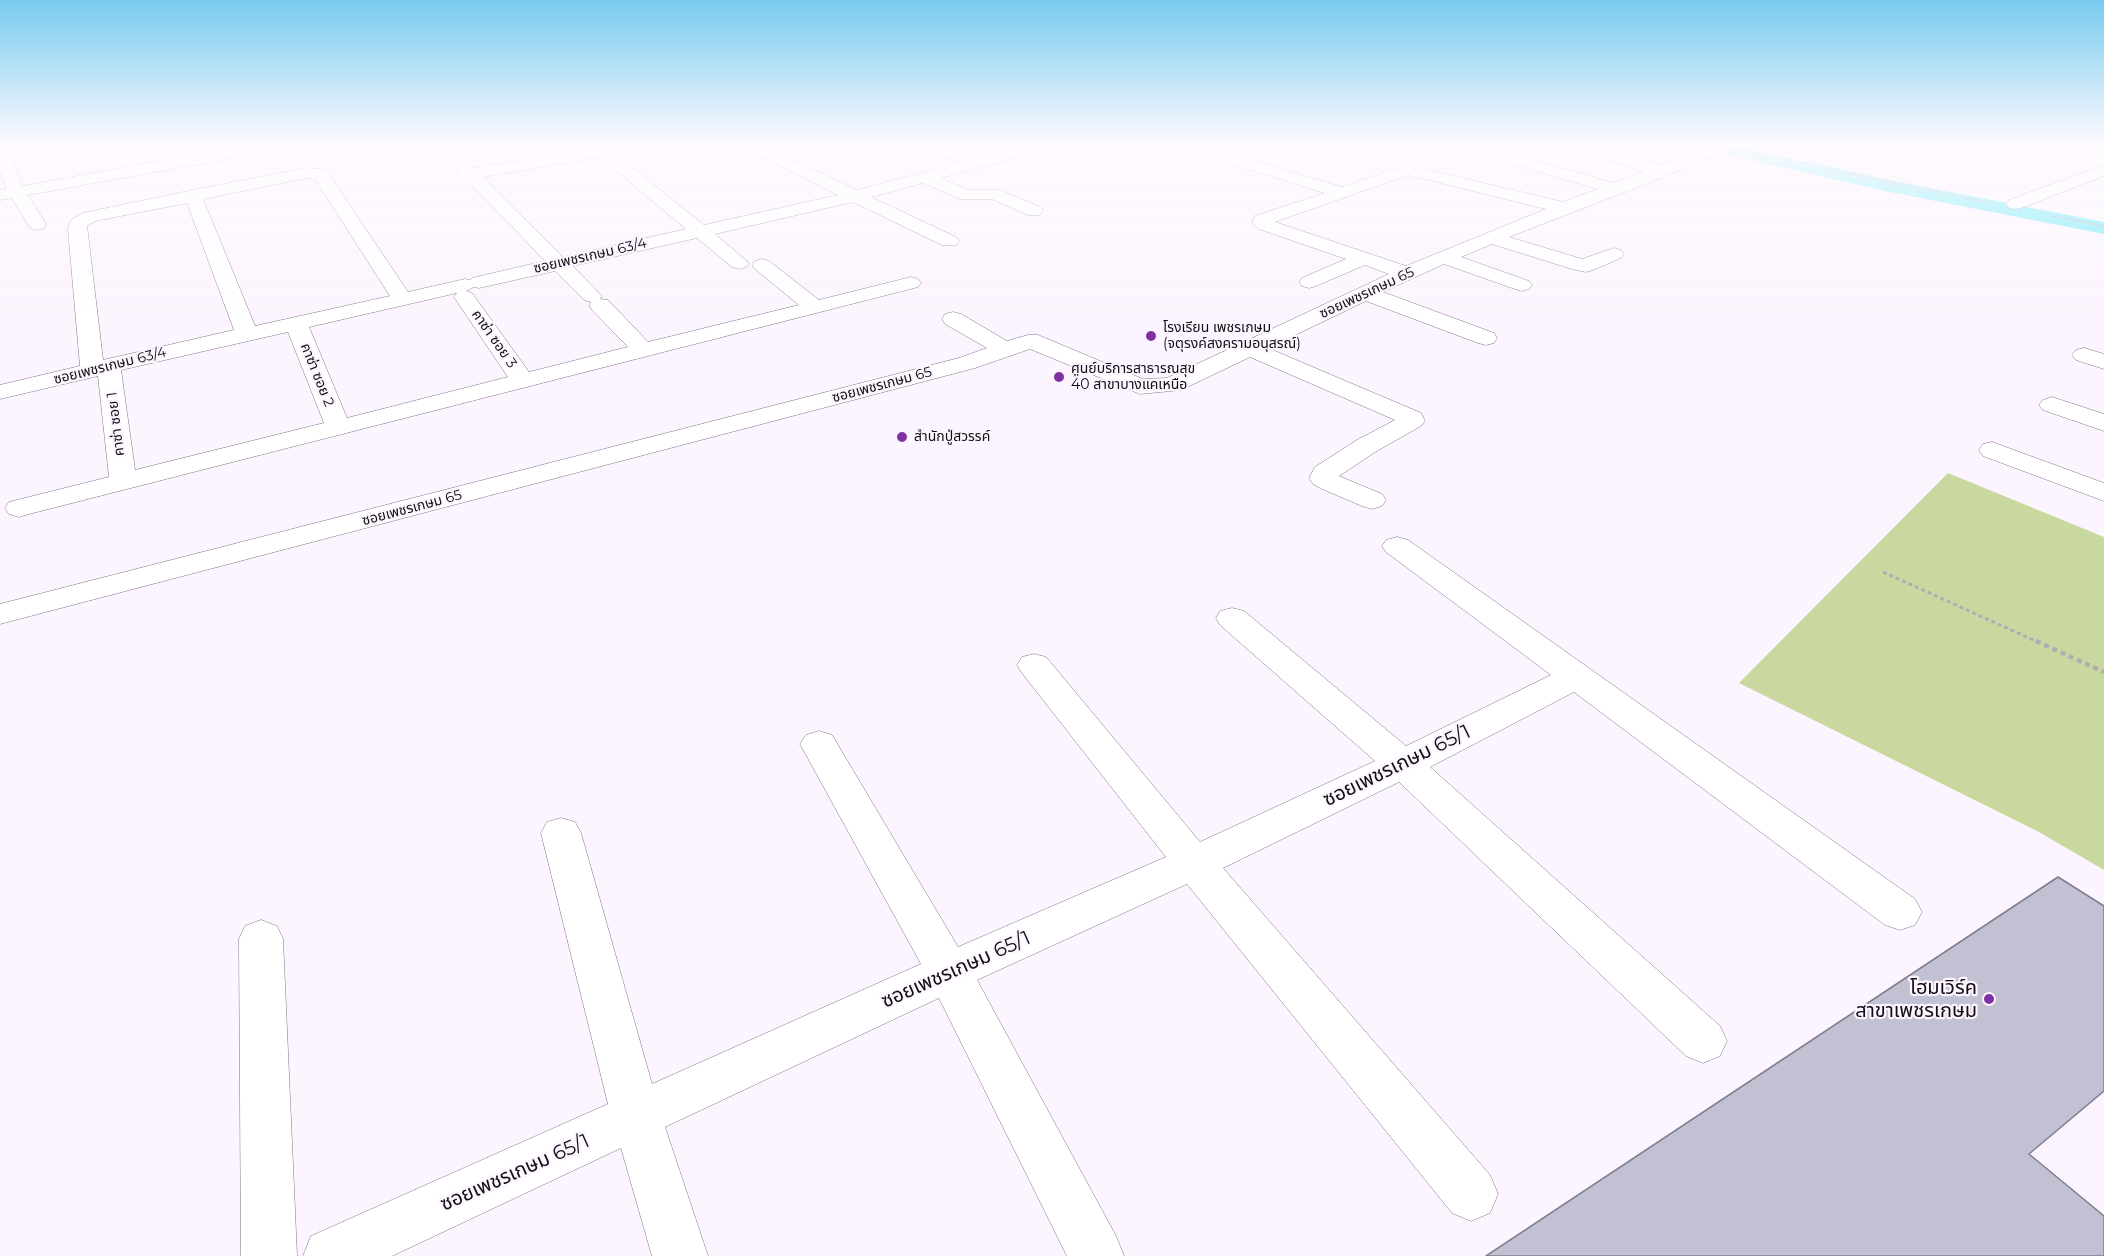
<!DOCTYPE html>
<html>
<head>
<meta charset="utf-8">
<style>
	body { margin:0 }
	canvas { display:block; background:#fcf4fe }
</style>
</head>
<body>
<canvas width="2104" height="1256"></canvas>
<script>
const ctx = document.querySelector('canvas').getContext('2d');
ctx.lineJoin = 'round';
function fill(path, color) {
  ctx.fillStyle = color;
  ctx.fill(path, 'evenodd');
}
function shape(rows) {
  const path = new Path2D();
  for (const r of rows) {
    path.moveTo(r[0], r[1]);
    for (let i = 2; i < r.length; i += 2) path.lineTo(r[i], r[i + 1]);
  }
  return path;
}
function trace(path, color, width, dash) {
  ctx.strokeStyle = color;
  ctx.lineWidth = width;
  ctx.lineCap = dash ? 'butt' : 'round';
  ctx.setLineDash(dash || []);
  ctx.stroke(path);
}
function write(font, color, halo, rows, align = 'center') {
  ctx.font = font + ' Montserrat,"Noto Sans Thai",sans-serif';
  ctx.lineWidth = 4.5;
  ctx.setLineDash([]);
  ctx.textBaseline = 'middle';
  ctx.strokeStyle = halo;
  ctx.fillStyle = color;
  for (const [text, x, y, turn = 0] of rows) {
    ctx.save();
    ctx.translate(x, y);
    ctx.rotate((+turn || 0) * Math.PI / 180);
    ctx.textAlign = isNaN(turn) ? turn : align;
    if (halo) ctx.strokeText(text, 0, 0);
    ctx.fillText(text, 0, 0);
    ctx.restore();
  }
}
const green = shape([
	[1948,473,2104,537,2104,870,2039,832,1739,683]
]);
const canal = shape([
	[1694,144,1727,144,1890,180,2104,222,2104,234,1890,192,1702,149,1694,144]
]);
const building = shape([
	[2058,877,2104,906,2104,1091,2029,1154,2104,1216,2104,1256,1486,1256,2058,877]
]);
const pathFar2 = shape([
	[1748,152,1779,159],
	[1836,171,1991,203],
	[2054,216,2104,226]
]);
const pathFar1 = shape([
	[1883,572,2040,643]
]);
const path = shape([
	[2036,641,2104,672]
]);
const minor = shape([
	[253,144,290,144,282,149,28,195,46,224,44,228,37,230,30,228,12,198,0,200,0,190,7,189,0,172,0,156,3,155,11,160,23,186,253,144],
	[432,144,449,144,474,168,603,147,609,149,704,225,838,195,737,144,759,144,857,190,960,163,917,147,915,144,939,144,978,158,1031,144,1059,144,1057,147,941,178,968,190,1000,190,1040,207,1043,211,1040,215,1028,215,992,199,960,199,923,183,871,197,956,237,959,241,956,245,942,245,853,202,715,234,749,263,746,267,739,269,732,267,697,238,573,266,598,292,602,296,600,299,608,300,648,342,799,305,755,269,752,265,755,261,762,259,769,261,819,300,911,277,918,279,921,283,918,287,29,514,19,517,9,514,5,508,9,502,109,477,98,376,0,399,0,385,80,366,68,229,71,220,83,213,193,190,307,168,320,169,326,170,408,292,465,279,470,280,472,278,545,261,432,144],
	[600,157,686,229,563,257,483,177,600,157],
	[307,178,315,179,390,296,255,326,203,199,307,178],
	[187,203,234,330,103,360,87,226,95,221,187,203],
	[555,271,584,300,591,302,589,305,592,310,628,347,529,372,472,293,466,291,474,287,479,288,555,271],
	[457,293,454,297,508,377,347,418,309,327,457,293],
	[288,332,324,423,135,470,121,370,288,332],
	[1562,144,1589,144,1660,165,1712,144,1735,144,1733,147,1669,175,1509,237,1582,259,1614,248,1621,250,1624,254,1621,258,1593,270,1586,272,1572,269,1492,244,1461,257,1529,281,1532,285,1529,289,1522,291,1515,289,1444,264,1383,292,1494,333,1497,338,1494,343,1486,345,1478,343,1366,301,1268,348,1421,413,1425,421,1421,426,1375,452,1339,476,1382,494,1386,500,1382,506,1372,509,1362,506,1322,489,1313,484,1309,478,1315,467,1357,440,1395,420,1250,357,1181,390,1140,394,1030,349,975,368,0,624,0,604,959,358,987,348,945,324,942,319,945,314,953,312,961,314,1007,341,1028,335,1038,335,1143,379,1167,378,1389,274,1365,265,1316,286,1309,288,1302,286,1299,282,1302,278,1346,259,1259,229,1252,222,1255,216,1325,193,1219,160,1217,157,1219,154,1231,154,1342,187,1407,165,1563,202,1598,189,1505,162,1503,159,1505,156,1517,156,1614,183,1644,171,1564,147,1562,144],
	[1408,175,1546,209,1406,266,1275,222,1408,175],
	[1825,144,1849,144,1847,147,1807,162,1795,162,1793,159,1795,156,1825,144],
	[1873,144,1899,144,1897,147,1875,154,1863,154,1861,151,1863,148,1873,144],
	[2104,165,2104,176,2021,208,2015,209,2009,208,2006,204,2009,200,2104,165],
	[2084,348,2104,354,2104,369,2076,360,2072,355,2076,350,2084,348],
	[2052,397,2104,414,2104,431,2043,410,2039,405,2043,400,2052,397],
	[1992,442,2104,483,2104,501,1983,456,1979,450,1983,444,1992,442],
	[1397,537,1408,540,1915,899,1922,912,1915,925,1900,930,1885,925,1574,692,1430,767,1720,1026,1727,1041,1720,1056,1703,1063,1686,1056,1399,782,1223,868,1490,1175,1498,1194,1490,1213,1471,1221,1452,1213,1187,884,977,980,1116,1236,1124,1256,1067,1256,939,998,665,1127,708,1256,652,1256,621,1148,392,1256,303,1256,311,1236,608,1104,541,833,547,822,561,818,575,822,581,833,652,1084,921,964,800,744,806,735,819,731,832,735,958,947,1166,857,1022,673,1017,665,1022,657,1034,654,1046,657,1200,842,1375,761,1220,625,1216,618,1220,611,1232,608,1244,611,1406,746,1551,675,1386,552,1382,546,1386,540,1397,537],
	[261,920,277,926,283,939,297,1256,241,1256,239,939,245,926,261,920]
]);
const markers = [
	[1151,336,6,"#7e31a3"],
	[1059,377,6,"#7e31a3"],
	[902,437,6,"#7e31a3"],
	[1989,999,6,"#7e31a3"]
];
const farStreetnames = [
	["ซอยเพชรเกษม 63/4",590,256,-13],
	["ซอยเพชรเกษม 65",1367,293,-25],
	["คาซ่า ซอย 3",494,339,55],
	["ซอยเพชรเกษม 63/4",110,366,-14],
	["คาซ่า ซอย 2",317,375,68],
	["ซอยเพชรเกษม 65",882,385,-15],
	["คาซ่า ซอย 1",116,424,-97],
	["ซอยเพชรเกษม 65",412,508,-15]
];
const farPoinames = [
	["โรงเรียน เพชรเกษม",1163,328],
	["(จตุรงค์สงครามอนุสรณ์)",1163,344],
	["ศูนย์บริการสาธารณสุข",1071,369],
	["40 สาขาบางแคเหนือ",1071,385],
	["สำนักปู่สวรรค์",914,437]
];
const nearStreetnames = [
	["ซอยเพชรเกษม 65/1",1397,766,-26],
	["ซอยเพชรเกษม 65/1",956,970,-24],
	["ซอยเพชรเกษม 65/1",515,1173,-24]
];
const nearPoinames = [
	["โฮมเวิร์ค",1977,988],
	["สาขาเพชรเกษม",1977,1011]
];
fill(green, '#c9d89f');
fill(canal, '#6dedf7');
fill(building, '#c2c1d3');
trace(building, '#7e7e8e', 1.5);
trace(minor, '#817584', 1);
trace(pathFar2, '#b3acb5', 2, [2, 1.5]);
trace(pathFar1, '#b3acb5', 3, [4, 3]);
trace(path, '#b3acb5', 4.5, [5, 4]);
fill(minor, '#fff');
const sky = ctx.createLinearGradient(0, 0, 0, 320);
sky.addColorStop(0, '#77cbee');
sky.addColorStop(0.45, '#fefaff');
sky.addColorStop(1, '#fefaff00');
ctx.fillStyle = sky;
ctx.fillRect(0, 0, 2104, 320);
for (const [x, y, r, color] of markers) {
  const dot = new Path2D();
  dot.arc(x, y, r, 0, 2 * Math.PI);
  ctx.fillStyle = color;
  ctx.fill(dot);
  trace(dot, '#fcf4fe', 2);
}
write('14px', '#110d13', '#fcf4fe', farStreetnames);
write('14px', '#110d13', '#fcf4fe', farPoinames, 'left');
write('20px', '#110d13', '#fcf4fe', nearStreetnames);
write('20px', '#110d13', '#fcf4fe', nearPoinames, 'right');
</script>
</body>
</html>
